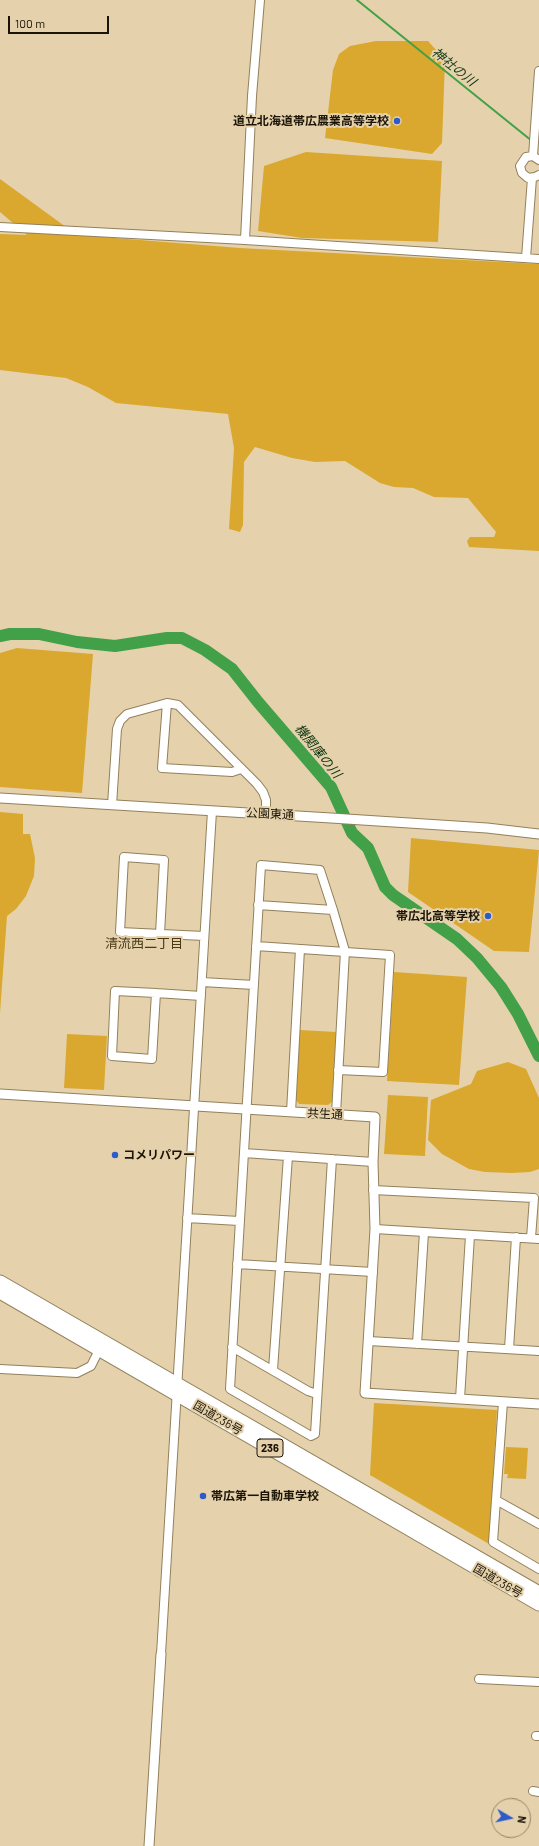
<!DOCTYPE html>
<html>
<head>
<meta charset="utf-8">
<style>
	body { margin:0 }
	#map { position:relative; width:539px; height:1846px; overflow:hidden; background:#e5d2ac; font-family:Barlow,sans-serif }
	canvas { display:block }
	.north { position:absolute; left:491px; top:1798px; width:40px; height:40px; box-sizing:border-box; background:#e5d2ac; border:1px solid #94866a; border-radius:50%; rotate:99deg; font-size:11px; font-weight:700; line-height:16px; text-align:center; color:#1b1406 }
	.north::after { content:''; display:block; margin:auto; width:14px; height:18px; background:#2f5bca; clip-path:polygon(50% 0,100% 100%,50% 72%,0 100%) }
	.scale { position:absolute; left:8px; top:16px; width:101px; height:18px; box-sizing:border-box; border:2px solid #1b1406; border-top:0; padding-left:5px; font-size:12px; line-height:14px; white-space:nowrap; color:#1b1406; -webkit-text-stroke:3px #e5d2ac; paint-order:stroke }
</style>
</head>
<body>
<div id="map">
<canvas width="539" height="1846"></canvas>
<div class="north">N</div>
<div class="scale">100 m</div>
</div>
<script>
const ctx = document.querySelector('canvas').getContext('2d');
ctx.lineJoin = 'round';
function fill(path, color) {
  ctx.fillStyle = color;
  ctx.fill(path, 'evenodd');
}
function shape(rows) {
  const path = new Path2D();
  for (const r of rows) {
    path.moveTo(r[0], r[1]);
    for (let i = 2; i < r.length; i += 2) path.lineTo(r[i], r[i + 1]);
  }
  return path;
}
function trace(path, color, width, dash) {
  ctx.strokeStyle = color;
  ctx.lineWidth = width;
  ctx.lineCap = dash ? 'butt' : 'round';
  ctx.setLineDash(dash || []);
  ctx.stroke(path);
}
function write(font, color, halo, rows, align = 'center') {
  ctx.font = font + ' Barlow,"Noto Sans JP",sans-serif';
  ctx.lineWidth = 4;
  ctx.setLineDash([]);
  ctx.textBaseline = 'middle';
  ctx.strokeStyle = halo;
  ctx.fillStyle = color;
  for (const [text, x, y, turn = 0] of rows) {
    ctx.save();
    ctx.translate(x, y);
    ctx.rotate((+turn || 0) * Math.PI / 180);
    ctx.textAlign = isNaN(turn) ? turn : align;
    if (halo) ctx.strokeText(text, 0, 0);
    ctx.fillText(text, 0, 0);
    ctx.restore();
  }
}
const green = shape([
	[376,41,428,41,445,60,442,143,432,154,325,138,333,70,339,54,350,46],
	[306,152,442,161,438,242,302,238,258,231,264,166],
	[0,179,77,235,240,248,539,264,539,551,469,547,467,541,470,537,494,537,496,532,468,498,434,497,413,488,394,487,380,483,345,461,315,462,292,458,255,447,244,462,243,525,240,532,229,529,234,448,228,414,116,403,88,387,66,378,0,370,0,234,27,235,0,212],
	[17,648,93,654,82,793,0,787,0,653],
	[0,812,23,814,23,834,30,834,35,858,34,876,26,896,16,909,7,916,0,1013],
	[411,838,539,850,529,952,494,951,408,892],
	[394,972,467,977,459,1085,387,1081],
	[300,1030,336,1032,332,1102,328,1105,299,1104,296,1100],
	[67,1034,107,1036,104,1090,64,1088],
	[508,1062,526,1069,539,1098,539,1169,530,1172,512,1173,485,1172,469,1169,442,1154,428,1140,431,1100,471,1084,477,1071],
	[388,1095,428,1097,425,1156,384,1154],
	[374,1403,497,1410,489,1544,370,1475],
	[506,1447,528,1448,526,1479,507,1478,508,1474,504,1474]
]);
const stream = shape([
	[357,0,532,141]
]);
const river = shape([
	[0,636,10,634,39,634,77,642,115,646,167,638,182,638,205,650,232,669,258,702,331,787,352,833,368,848,385,887,393,895,457,939,477,958,501,987,518,1014,539,1056]
]);
const minor = shape([
	[533,156,539,71],
	[539,160,533,156,526,157,520,166,522,173,528,178,535,177,539,175],
	[0,227,245,240,539,259],
	[245,240,252,96,260,0],
	[526,258,532,178],
	[167,703,162,768,232,772,241,769],
	[112,805,117,729,120,721,127,714,167,703,178,705,257,784,263,792,266,800,266,814],
	[258,905,333,910],
	[160,934,164,860,124,857,120,932,204,936],
	[256,946,390,955,383,1072,338,1070],
	[202,982,254,985],
	[156,993,152,1059,112,1056,115,991,156,993,201,996],
	[291,1112,300,949],
	[244,1153,373,1162],
	[332,1159,315,1434,311,1436,230,1389,261,865,320,870,333,910,345,951,336,1114],
	[373,1190,534,1198,531,1238],
	[187,1218,239,1221],
	[375,1229,539,1239],
	[237,1264,373,1272],
	[369,1341,539,1351],
	[417,1344,424,1232],
	[232,1347,308,1391,317,1394],
	[509,1349,516,1237],
	[0,1369,77,1373,91,1366,101,1346],
	[273,1370,288,1156],
	[460,1399,470,1235],
	[503,1402,493,1542,539,1569],
	[496,1500,539,1524],
	[161,1654,212,811],
	[479,1679,539,1682],
	[536,1736,539,1736],
	[533,1791,539,1792]
]);
const tertiary = shape([
	[0,798,331,818,487,828,539,834],
	[0,1094,375,1117,373,1162,375,1229,365,1393,539,1404],
	[149,1846,161,1654]
]);
const trunk = shape([
	[0,1282,539,1593],
	[0,1292,539,1604]
]);
const markers = [
	[397,121,4,"#2f5bca"],
	[488,916,4,"#2f5bca"],
	[115,1155,4,"#2f5bca"],
	[203,1496,4,"#2f5bca"]
];
const shields = [
	[270,1448,26]
];
const shieldNames = [
	["236",270,1448]
];
const poiNames = [
	["道立北海道帯広農業高等学校",389,121],
	["帯広北高等学校",480,916],
	["コメリパワー",123,1155,"left"],
	["帯広第一自動車学校",211,1496,"left"]
];
const streetNames = [
	["公園東通",270,814,3],
	["共生通",325,1114,3],
	["国道236号",218,1418,30],
	["国道236号",498,1581,30]
];
const waterNames = [
	["神社の川",454,67,39],
	["機関庫の川",318,751,51]
];
const neighbourhoodNames = [
	["清流西二丁目",144,944]
];
fill(green, '#daa82f');
trace(stream, '#42a148', 2);
trace(river, '#42a148', 12);
trace(minor, '#92805c', 10);
trace(tertiary, '#92805c', 11);
trace(trunk, '#92805c', 15);
trace(minor, '#fff', 8);
trace(tertiary, '#fff', 9);
trace(trunk, '#fff', 13);
for (const [x, y, r, color] of markers) {
  const dot = new Path2D();
  dot.arc(x, y, r, 0, 2 * Math.PI);
  ctx.fillStyle = color;
  ctx.fill(dot);
  trace(dot, '#e5d2ac', 1.5);
}
for (const [x, y, w] of shields) {
  const box = new Path2D();
  box.roundRect(x - w / 2, y - 9, w, 18, 3);
  ctx.fillStyle = '#e5d2ac';
  ctx.fill(box);
  trace(box, '#1b1406', 1);
}
write('bold 11px', '#1b1406', null, shieldNames);
write('bold 12px', '#1b1406', '#e5d2ac', poiNames, 'right');
write('12px', '#1b1406', '#e5d2ac', streetNames);
write('italic 13px', '#0e3411', '#e5d2ac', waterNames);
write('13px', '#493916', '#e5d2ac', neighbourhoodNames);
</script>
</body>
</html>
